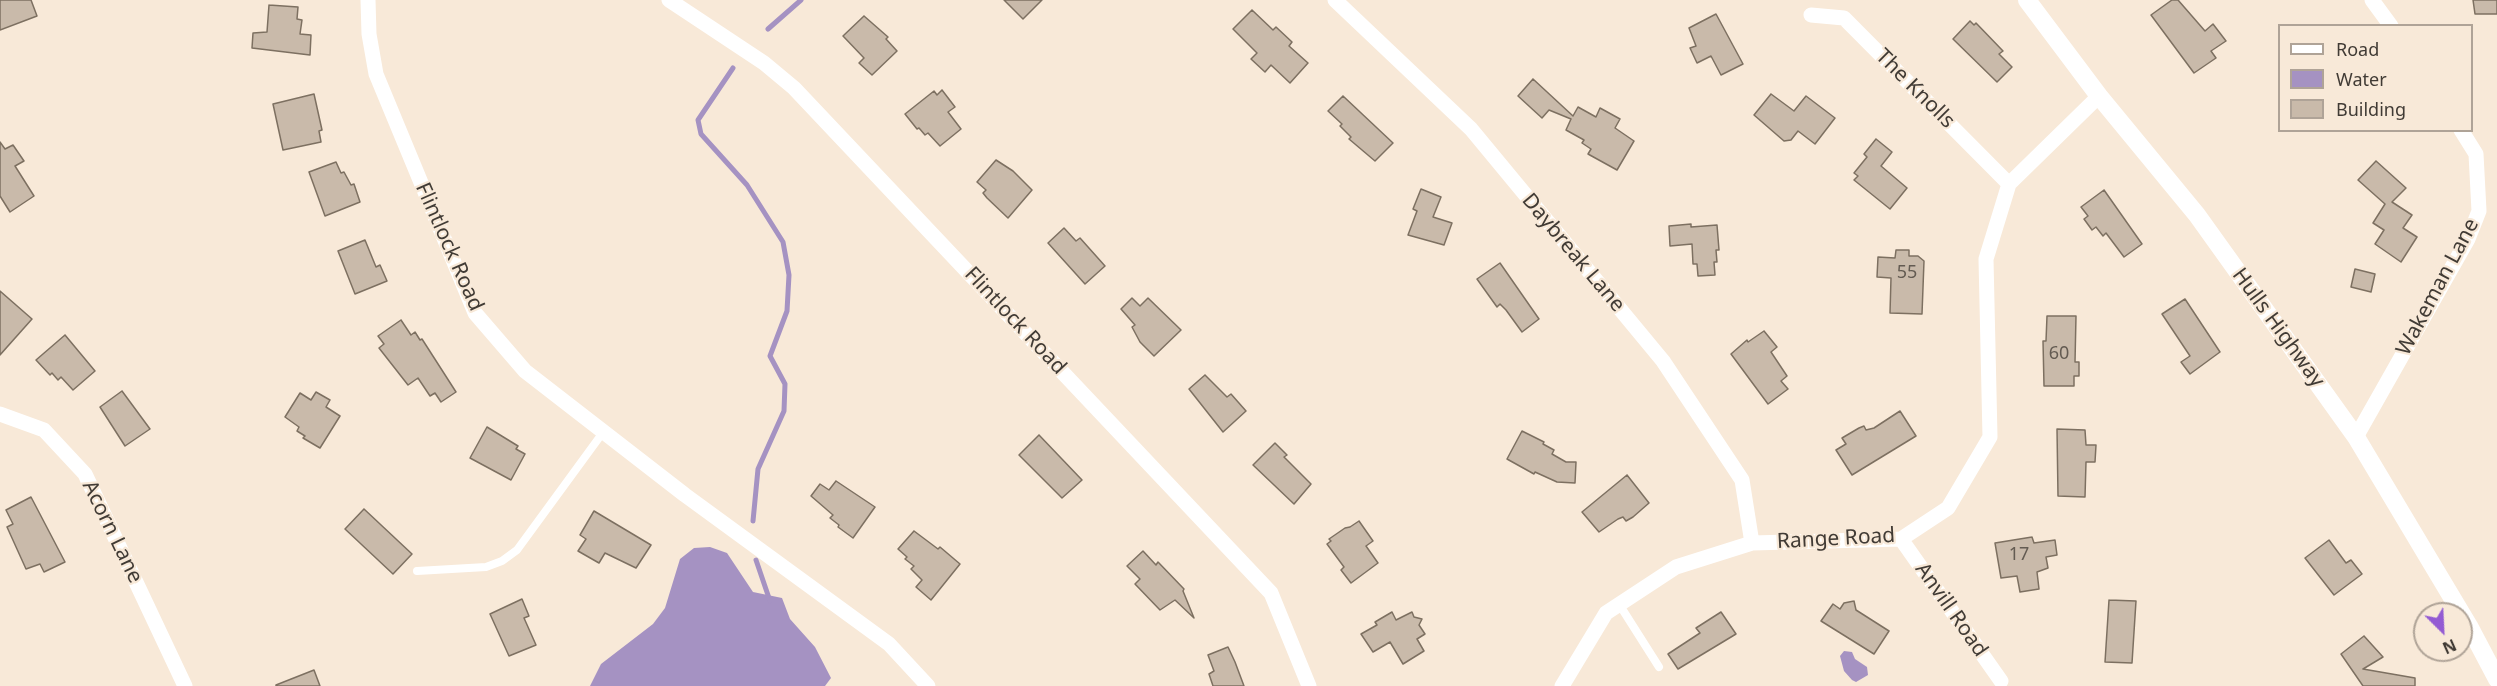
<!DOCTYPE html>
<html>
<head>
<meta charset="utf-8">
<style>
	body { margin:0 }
	#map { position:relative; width:2497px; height:686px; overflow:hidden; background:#f8e9d8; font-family:"Noto Sans",sans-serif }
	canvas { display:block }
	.legend { position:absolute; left:2278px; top:24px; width:195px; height:108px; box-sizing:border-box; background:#f8e9d8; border:2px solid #afa397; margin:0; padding:8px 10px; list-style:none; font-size:18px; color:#413b35 }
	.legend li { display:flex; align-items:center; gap:12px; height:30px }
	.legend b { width:30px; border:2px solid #afa397 }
	.north { position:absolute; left:2413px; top:602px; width:60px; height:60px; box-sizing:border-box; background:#f8e9d8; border:2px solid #afa397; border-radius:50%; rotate:156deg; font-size:16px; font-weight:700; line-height:24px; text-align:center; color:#413b35 }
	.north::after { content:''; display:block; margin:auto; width:21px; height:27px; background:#935bd3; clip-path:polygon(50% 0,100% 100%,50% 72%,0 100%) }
</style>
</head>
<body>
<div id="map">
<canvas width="2497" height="686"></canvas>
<ul class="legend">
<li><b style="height:8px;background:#fff"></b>Road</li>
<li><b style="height:16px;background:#a592c2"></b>Water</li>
<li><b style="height:16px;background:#c9baaa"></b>Building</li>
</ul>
<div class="north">N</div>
</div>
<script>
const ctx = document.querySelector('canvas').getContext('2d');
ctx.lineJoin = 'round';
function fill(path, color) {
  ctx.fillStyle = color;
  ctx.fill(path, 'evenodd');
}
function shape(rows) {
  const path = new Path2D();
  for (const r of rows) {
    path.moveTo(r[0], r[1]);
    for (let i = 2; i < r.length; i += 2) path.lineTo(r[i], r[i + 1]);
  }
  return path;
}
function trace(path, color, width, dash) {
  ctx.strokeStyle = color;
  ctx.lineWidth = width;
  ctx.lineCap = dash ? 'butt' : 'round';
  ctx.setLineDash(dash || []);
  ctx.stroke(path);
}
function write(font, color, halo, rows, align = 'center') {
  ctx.font = font + ' "Noto Sans",sans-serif';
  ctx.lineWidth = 4.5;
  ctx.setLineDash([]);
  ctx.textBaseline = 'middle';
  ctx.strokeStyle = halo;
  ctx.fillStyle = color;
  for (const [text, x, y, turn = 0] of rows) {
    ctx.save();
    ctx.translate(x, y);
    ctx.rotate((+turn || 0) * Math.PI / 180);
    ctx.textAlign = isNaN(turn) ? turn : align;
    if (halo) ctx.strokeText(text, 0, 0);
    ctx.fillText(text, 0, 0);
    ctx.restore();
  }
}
const water = shape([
	[710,547,727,553,753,592,782,598,790,619,815,647,831,678,825,686,590,686,601,664,653,624,665,608,680,559,694,548],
	[1844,651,1852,652,1855,659,1867,667,1868,675,1856,682,1852,680,1844,671,1840,656]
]);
const stream = shape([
	[768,29,801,0],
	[733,68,698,120,701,134,747,185,783,242,789,275,787,311,770,356,785,384,784,411,758,469,753,521],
	[756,560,770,601]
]);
const building = shape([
	[0,0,31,0,37,16,0,30,0,0],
	[1004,0,1042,0,1023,19,1004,0],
	[2172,0,2178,0,2205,31,2213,24,2226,41,2211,51,2216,58,2194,73,2151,15,2172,0],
	[2473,0,2497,0,2497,14,2475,14,2473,0],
	[269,5,298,7,297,19,302,20,300,34,311,35,310,55,252,48,253,33,267,32,269,5],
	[1252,10,1273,30,1276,27,1292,42,1289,46,1308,63,1290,83,1271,65,1265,72,1251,59,1257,53,1233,29,1252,10],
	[1716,14,1743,64,1721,75,1711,56,1697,63,1690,48,1696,46,1689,28,1716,14],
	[864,16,888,37,886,39,897,51,872,75,859,63,864,58,843,36,864,16],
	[1970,21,1974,25,1976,23,2003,51,1999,54,2012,67,1997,82,1953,39,1970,21],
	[1533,79,1573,116,1578,107,1596,117,1600,108,1620,119,1615,128,1634,141,1617,170,1588,154,1591,149,1582,143,1584,140,1566,130,1571,119,1549,110,1542,118,1518,96,1533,79],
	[942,90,955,107,948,112,961,129,940,146,928,133,925,135,919,128,917,129,905,114,934,91,937,95,942,90],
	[314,94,322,130,319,131,321,142,283,150,273,104,314,94],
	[1771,94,1794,111,1806,96,1835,118,1815,144,1798,131,1791,140,1784,141,1754,115,1771,94],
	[1343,96,1393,143,1375,161,1349,139,1351,137,1340,126,1342,124,1328,111,1343,96],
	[1876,139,1892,152,1881,166,1907,188,1890,209,1854,180,1858,176,1854,173,1867,157,1864,154,1876,139],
	[0,142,5,149,13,145,24,161,15,166,34,196,10,212,0,196,0,142],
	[996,160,1013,171,1032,190,1008,218,987,198,983,193,986,190,977,182,996,160],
	[2376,161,2406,188,2392,202,2412,215,2403,228,2417,237,2401,262,2375,244,2384,230,2373,223,2385,204,2358,180,2376,161],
	[336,162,341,173,344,172,351,185,354,184,360,202,325,216,309,172,336,162],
	[1421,189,1441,197,1433,217,1452,223,1444,245,1408,235,1417,211,1413,209,1421,189],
	[2104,190,2142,244,2124,257,2106,233,2103,236,2096,227,2092,230,2084,219,2088,216,2081,207,2104,190],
	[1691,224,1691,227,1717,225,1719,250,1716,250,1717,262,1714,262,1715,275,1698,276,1697,264,1693,264,1692,244,1670,246,1669,226,1691,224],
	[1064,228,1076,241,1080,238,1105,266,1085,284,1048,243,1064,228],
	[365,240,376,267,380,265,387,281,355,294,338,251,365,240],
	[1896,250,1909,250,1909,256,1918,256,1924,261,1922,314,1890,313,1891,278,1877,277,1878,257,1895,258,1896,250],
	[1500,263,1539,319,1522,332,1506,310,1500,304,1497,307,1477,279,1500,263],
	[2355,269,2375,274,2371,292,2351,287,2355,269],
	[0,291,32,319,0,355,0,291],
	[1132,298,1140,306,1148,298,1181,330,1154,356,1140,342,1132,327,1135,325,1121,309,1132,298],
	[2185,299,2220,352,2190,374,2181,362,2190,356,2162,314,2185,299],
	[2047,316,2076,316,2075,362,2079,362,2079,376,2074,376,2074,386,2044,386,2043,341,2046,341,2047,316],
	[401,320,411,335,415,332,420,340,422,339,456,392,441,402,435,393,430,396,418,378,408,385,379,348,384,344,378,336,401,320],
	[1764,331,1777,347,1771,352,1787,376,1781,381,1788,389,1768,404,1731,354,1747,340,1748,342,1764,331],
	[65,335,95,371,73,390,61,377,58,380,52,373,50,375,36,360,65,335],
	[1205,375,1227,397,1231,394,1246,411,1223,432,1189,389,1205,375],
	[122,391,150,429,125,446,100,407,122,391],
	[316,392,330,400,326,407,340,416,320,448,303,438,305,436,297,431,299,427,285,417,300,393,311,400,316,392],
	[1900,411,1916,436,1852,475,1836,450,1846,444,1842,438,1859,428,1864,426,1866,430,1874,428,1900,411],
	[487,427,518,446,516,449,525,454,511,480,470,458,487,427],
	[2057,429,2085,430,2086,445,2096,445,2095,462,2086,462,2085,497,2058,496,2057,429],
	[1522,431,1544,442,1543,444,1554,450,1552,454,1566,462,1576,462,1575,483,1557,482,1535,472,1534,474,1507,459,1522,431],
	[1039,435,1082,480,1062,498,1019,455,1039,435],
	[1275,443,1287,455,1284,457,1311,484,1294,504,1253,465,1275,443],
	[1627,475,1649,503,1633,517,1626,521,1623,517,1618,519,1599,532,1582,512,1627,475],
	[836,481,875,507,853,538,838,527,839,525,830,518,833,515,811,496,820,484,829,490,836,481],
	[31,497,65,562,44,572,40,564,26,569,7,527,13,524,6,510,31,497],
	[364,509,412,554,393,574,345,529,364,509],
	[594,511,651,545,636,568,605,553,599,563,578,551,586,539,580,535,594,511],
	[1359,521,1373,541,1366,546,1378,563,1351,583,1341,570,1344,567,1327,544,1331,541,1329,539,1345,528,1350,527,1359,521],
	[914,531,938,549,940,547,960,564,931,600,916,587,922,580,911,569,914,566,905,559,907,557,898,549,914,531],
	[2032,537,2034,543,2055,540,2057,555,2046,557,2048,568,2037,572,2039,589,2020,592,2017,576,2001,578,1995,543,2032,537],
	[2329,540,2346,563,2351,560,2362,574,2334,595,2305,558,2329,540],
	[1143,551,1156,565,1158,562,1184,589,1183,591,1194,618,1175,600,1160,610,1135,584,1140,579,1127,566,1143,551],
	[522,599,529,616,524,618,536,645,509,656,490,614,522,599],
	[2109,600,2136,601,2132,663,2105,662,2109,600],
	[1854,601,1856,610,1889,631,1874,654,1821,621,1833,604,1840,609,1844,603,1854,601],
	[1392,612,1396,620,1412,612,1414,617,1422,619,1419,625,1425,634,1417,639,1424,651,1403,664,1390,642,1373,652,1361,634,1377,625,1375,622,1392,612],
	[1721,612,1736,634,1678,669,1668,654,1700,633,1696,628,1721,612],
	[2364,636,2383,657,2363,669,2415,678,2415,686,2363,686,2341,654,2364,636],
	[1228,647,1235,662,1244,686,1213,686,1209,674,1214,671,1208,655,1228,647],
	[314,670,320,686,276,686,276,685,314,670]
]);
const service = shape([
	[417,571,486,567,502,561,517,550,604,431],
	[1619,604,1659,667]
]);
const minor = shape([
	[368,0,369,34,376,74,475,313,525,371,685,495,889,644,928,686],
	[669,0,764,63,794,88,1271,593,1309,686],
	[1335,0,1471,129,1663,361,1742,480,1752,543],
	[2372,0,2391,26],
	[1811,15,1844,18,2009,184],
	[0,414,44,430,85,474,185,686],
	[2356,437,2468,239,2479,211,2476,154,2461,130],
	[1901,539,2001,681],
	[1562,686,1606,613,1676,567,1752,543,1901,539,1948,508,1990,437,1986,259,2009,184,2099,96]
]);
const tertiary = shape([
	[2027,0,2099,96,2197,215,2356,437,2469,626,2497,679]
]);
const numberNames = [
	["55",1907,273],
	["60",2059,354],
	["17",2019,555]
];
const streetNames = [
	["The Knolls",1915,89,45],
	["Flintlock Road",449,247,66],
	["Daybreak Lane",1573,253,50],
	["Wakeman Lane",2438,287,-62],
	["Flintlock Road",1015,321,47],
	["Hulls Highway",2278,328,54],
	["Acorn Lane",112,532,64],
	["Range Road",1836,539,-3],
	["Anvill Road",1951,610,55]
];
fill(water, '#a592c2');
trace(stream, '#a592c2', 5);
fill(building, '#c9baaa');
trace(building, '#7d7061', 1.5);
trace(service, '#fff', 8);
trace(minor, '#fff', 15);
trace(tertiary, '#fff', 18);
write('18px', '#635b52', null, numberNames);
write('21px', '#413b35', '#f8e9d8', streetNames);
</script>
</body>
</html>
